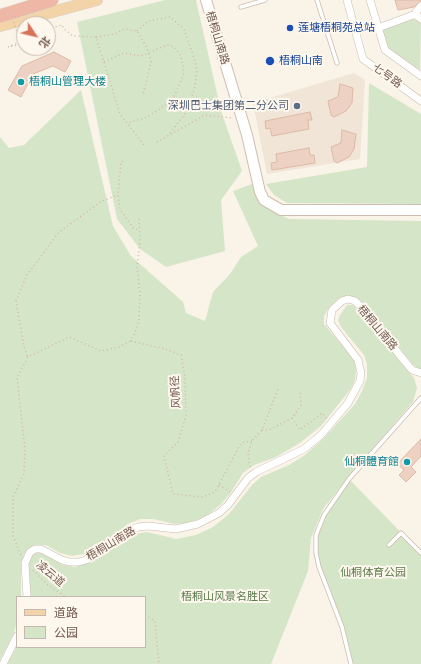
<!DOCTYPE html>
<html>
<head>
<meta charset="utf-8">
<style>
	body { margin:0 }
	#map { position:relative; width:421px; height:664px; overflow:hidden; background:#faf3e8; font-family:Manrope,"Noto Sans SC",sans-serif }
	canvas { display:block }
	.legend { position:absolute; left:16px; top:596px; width:130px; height:52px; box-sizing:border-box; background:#fdf7ee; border:1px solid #c5b8ae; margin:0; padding:5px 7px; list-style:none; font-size:12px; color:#725a4f }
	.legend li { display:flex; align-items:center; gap:8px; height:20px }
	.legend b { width:20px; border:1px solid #c5b8ae }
	.north { position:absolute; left:16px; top:16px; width:40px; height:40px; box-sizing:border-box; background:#fdf7ee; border:1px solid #c5b8ae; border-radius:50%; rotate:125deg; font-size:11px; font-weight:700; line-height:16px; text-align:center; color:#725a4f }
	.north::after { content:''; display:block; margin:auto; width:14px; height:18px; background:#d7735b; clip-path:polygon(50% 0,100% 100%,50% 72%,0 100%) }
</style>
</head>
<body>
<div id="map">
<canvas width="421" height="664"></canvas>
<ul class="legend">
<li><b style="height:5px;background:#f2d4a8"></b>道路</li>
<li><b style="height:11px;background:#d5e6c8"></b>公园</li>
</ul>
<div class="north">北</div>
</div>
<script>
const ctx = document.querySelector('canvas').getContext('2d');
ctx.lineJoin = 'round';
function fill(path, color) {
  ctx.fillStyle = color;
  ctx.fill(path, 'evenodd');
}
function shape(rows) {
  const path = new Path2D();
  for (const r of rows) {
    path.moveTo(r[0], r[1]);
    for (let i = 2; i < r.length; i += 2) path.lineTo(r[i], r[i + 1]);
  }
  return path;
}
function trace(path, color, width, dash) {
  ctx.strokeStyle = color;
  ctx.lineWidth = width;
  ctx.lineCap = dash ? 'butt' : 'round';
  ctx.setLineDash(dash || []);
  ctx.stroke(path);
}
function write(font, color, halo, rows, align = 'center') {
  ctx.font = font + ' Manrope,"Noto Sans SC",sans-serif';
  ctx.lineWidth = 4;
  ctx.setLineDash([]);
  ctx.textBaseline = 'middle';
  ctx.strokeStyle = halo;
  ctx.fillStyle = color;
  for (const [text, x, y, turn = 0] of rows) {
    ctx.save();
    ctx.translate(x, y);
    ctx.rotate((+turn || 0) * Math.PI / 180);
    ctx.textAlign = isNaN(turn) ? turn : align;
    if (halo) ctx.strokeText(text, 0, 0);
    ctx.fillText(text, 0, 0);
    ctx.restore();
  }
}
const residential = shape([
	[354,73,365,80,360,159,267,174,253,103]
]);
const green = shape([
	[165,0,196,0,221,111,242,171,221,200,225,251,166,267,140,249,117,219,77,22],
	[413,19,421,23,420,70,388,48,383,40,381,31,384,28],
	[369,83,421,114,421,204,287,203,274,195,266,184,367,167],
	[81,90,113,226,131,256,183,302,186,313,205,321,213,292,230,274,241,257,258,246,233,191,252,184,261,187,277,213,289,219,421,221,421,370,413,365,365,305,357,299,348,296,339,298,330,306,324,316,324,324,354,360,356,369,355,380,350,390,321,426,300,443,276,457,254,465,243,473,230,494,219,506,206,516,189,523,175,524,153,519,140,519,128,524,99,546,83,554,72,556,60,553,46,545,34,545,24,554,21,565,21,597,17,597,17,621,14,633,0,660,0,137,9,148,24,145],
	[347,305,353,305,361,311,414,378,417,388,413,402,345,481,323,509,311,538,308,571,271,664,7,664,17,646,145,647,145,597,31,597,28,563,30,557,36,553,43,553,63,565,75,567,89,562,135,534,147,532,176,539,196,535,213,527,229,514,252,485,261,477,289,465,305,455,323,439,355,404,362,391,367,378,367,364,364,355,341,327,338,320,340,315],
	[349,479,421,553,421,664,351,664,342,627,319,567,316,553,316,535,320,523]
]);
const building = shape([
	[395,0,421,0,421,1,414,7,398,10,395,0],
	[54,52,71,61,65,72,53,66,33,74,21,97,8,90,22,66,54,52],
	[340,84,353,88,352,103,346,111,334,117,331,115,328,101,338,97,340,84],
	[310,112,312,120,308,120,309,129,272,136,270,128,266,129,265,121,310,112],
	[342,130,356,134,354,149,349,157,337,163,334,161,331,147,341,143,342,130],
	[309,148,310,155,314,155,315,163,272,170,271,163,277,162,276,154,309,148],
	[421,439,421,456,411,467,416,472,406,482,399,475,404,470,397,464,421,439]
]);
const path = shape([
	[48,29,62,25,64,29,73,36,96,37,120,114,144,145],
	[137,31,148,21,170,17,184,29,195,61,197,70,195,86,190,103,184,115,168,136],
	[96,37,115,34,124,29,137,31,147,48,151,62,143,95],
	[20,42,8,47,21,44,21,38,24,37],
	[104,62,124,53,141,56,167,45,174,47,181,56,184,73,175,95,160,109,145,118,127,123],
	[157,142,205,115,233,118],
	[123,161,121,162,118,195,120,209,133,228,140,230],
	[131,341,165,349,181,355,185,378,186,415,178,442,164,456,173,494,202,497,215,492,241,443,252,441],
	[27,356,24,346,16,301,27,275,59,232,102,201,118,195],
	[292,418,300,430,322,413,327,419],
	[262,430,269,430,292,418,301,405,300,390],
	[250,467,248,454,252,441,262,430,278,389],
	[219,485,230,492],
	[21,555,13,536,13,497,24,474,25,450,17,377,28,357,69,337,101,351,119,347,130,341,135,333,139,320,140,293,137,267,140,242,139,218],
	[33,570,48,585,66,597],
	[145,615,155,621,159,664]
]);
const lane = shape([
	[317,0,337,63],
	[241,7,265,0],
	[389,545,401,533,421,553],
	[351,664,342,627,319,567,316,553,316,535,324,515,349,479,421,398]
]);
const street = shape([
	[347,0,363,59,421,101],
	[370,0,385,50,421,76],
	[421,6,416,12,417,16,421,19],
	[378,28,416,14],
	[27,597,25,563,30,552,35,549,41,549,62,560,69,562,79,562,89,559,128,532,138,527,148,526,176,529,198,524,219,513,228,505,248,478,256,472,304,449,321,435,348,403,360,381,361,373,358,360,330,323,332,310,342,301,348,299,355,301,360,306,407,364,412,370,421,373],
	[3,664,17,636]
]);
const secondary = shape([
	[206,0,247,135,260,192,264,200,281,210,421,210]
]);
const primary = shape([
	[0,26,97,0]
]);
const pathBridge = shape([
	[14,22,20,42]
]);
const highwayBridge = shape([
	[0,16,52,0]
]);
const markers = [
	[290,28,4,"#1a4fb4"],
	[270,61,5,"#1a4fb4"],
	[21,82,4,"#0f9aa8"],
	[297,106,4,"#5c6f8a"],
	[407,462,4,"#0f9aa8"]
];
const transitNames = [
	["莲塘梧桐苑总站",298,28],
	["梧桐山南",279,61]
];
const streetNames = [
	["梧桐山南路",217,38,73],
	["七号路",387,76,36],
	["梧桐山南路",377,328,50],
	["风帆径",176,392,-93],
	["梧桐山南路",111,544,-31],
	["凌云道",50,574,40]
];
const cultureNames = [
	["梧桐山管理大楼",29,82],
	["仙桐體育館",399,462,"right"]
];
const serviceNames = [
	["深圳巴士集团第二分公司",289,106]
];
const parkNames = [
	["仙桐体育公园",373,573],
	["梧桐山风景名胜区",225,597]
];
fill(residential, '#f1e5d7');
fill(green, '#d5e6c8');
fill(building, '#edd2c3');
trace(building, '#deb9a5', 1);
trace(lane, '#cbbbaf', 5);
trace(street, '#cbbbaf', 8);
trace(secondary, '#cfbdb0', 12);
trace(primary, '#d8d1ce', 12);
trace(path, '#d2b6a6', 1.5, [1, 3]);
trace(lane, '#fff', 3.5);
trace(street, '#fff', 7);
trace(secondary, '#fff', 10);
trace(primary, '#f2d4a8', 11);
trace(highwayBridge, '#d8d1ce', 14, []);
trace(pathBridge, '#d2b6a6', 1.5, [1, 3]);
trace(highwayBridge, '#eeb7a6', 13);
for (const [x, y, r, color] of markers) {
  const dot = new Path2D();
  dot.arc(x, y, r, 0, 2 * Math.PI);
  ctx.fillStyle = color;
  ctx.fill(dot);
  trace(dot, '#fdf7ee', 1.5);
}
write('11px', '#164399', '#fdf7ee', transitNames, 'left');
write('11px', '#725a4f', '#fdf7ee', streetNames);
write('11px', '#0d838f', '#fdf7ee', cultureNames, 'left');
write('11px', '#4e5e75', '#fdf7ee', serviceNames, 'right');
write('11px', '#5b7b4b', '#fdf7ee', parkNames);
</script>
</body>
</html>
